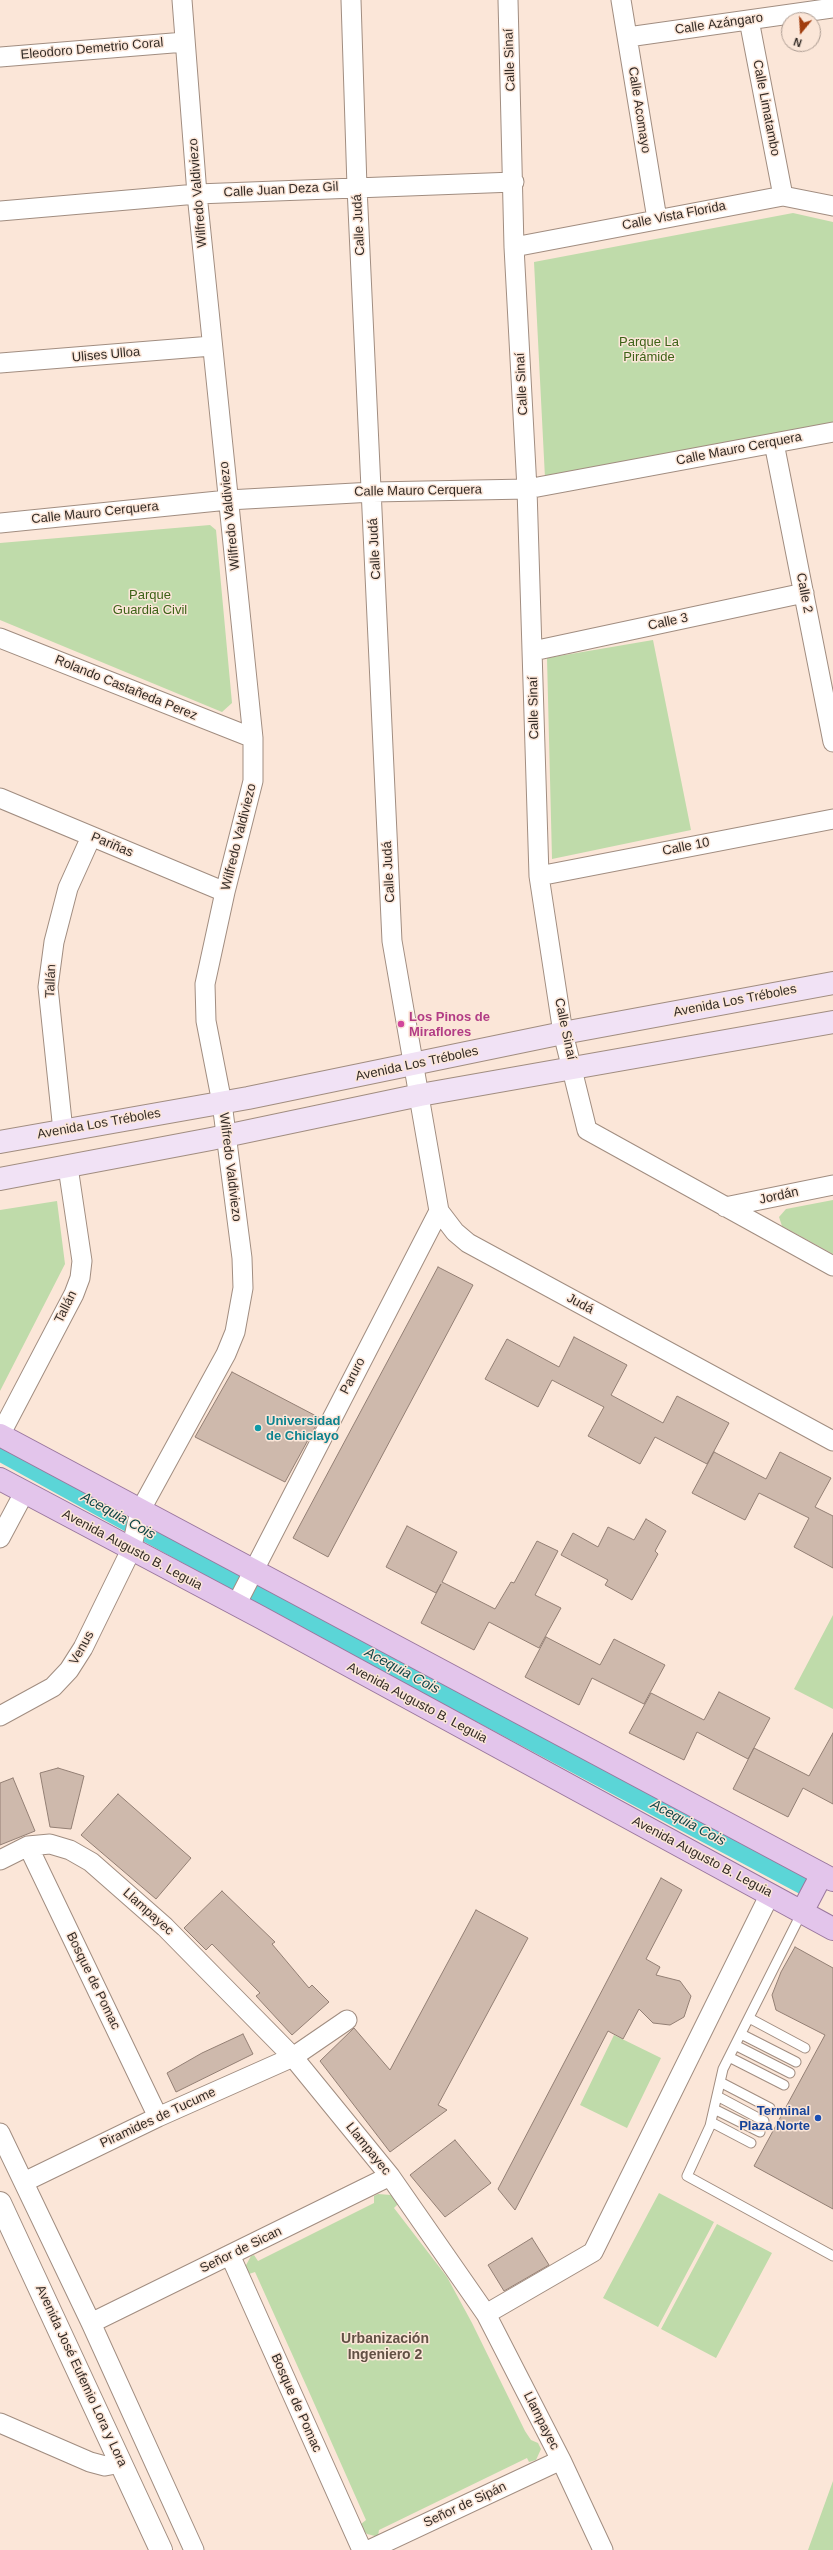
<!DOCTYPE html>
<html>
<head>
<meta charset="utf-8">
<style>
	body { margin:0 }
	#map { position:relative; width:833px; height:2550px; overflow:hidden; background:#fbe6d8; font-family:Helvetica,sans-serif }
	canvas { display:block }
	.north { position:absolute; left:781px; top:12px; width:40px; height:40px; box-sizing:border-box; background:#fbe6d8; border:1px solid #ab9b91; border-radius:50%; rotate:198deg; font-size:11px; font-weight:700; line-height:16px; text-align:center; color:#332b26 }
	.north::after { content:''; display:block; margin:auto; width:14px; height:18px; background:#a13c0d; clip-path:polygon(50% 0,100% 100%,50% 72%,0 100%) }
</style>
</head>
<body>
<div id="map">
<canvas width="833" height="2550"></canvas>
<div class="north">N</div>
</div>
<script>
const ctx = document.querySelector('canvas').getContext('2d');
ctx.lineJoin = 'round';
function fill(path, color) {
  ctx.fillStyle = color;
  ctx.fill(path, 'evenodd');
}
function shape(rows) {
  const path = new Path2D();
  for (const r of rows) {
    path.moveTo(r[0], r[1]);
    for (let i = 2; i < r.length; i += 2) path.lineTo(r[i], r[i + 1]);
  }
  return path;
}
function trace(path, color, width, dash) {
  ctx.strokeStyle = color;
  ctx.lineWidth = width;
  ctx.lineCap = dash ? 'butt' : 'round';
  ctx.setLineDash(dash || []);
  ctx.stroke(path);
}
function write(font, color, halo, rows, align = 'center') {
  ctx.font = font + ' Helvetica,sans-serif';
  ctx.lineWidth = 3;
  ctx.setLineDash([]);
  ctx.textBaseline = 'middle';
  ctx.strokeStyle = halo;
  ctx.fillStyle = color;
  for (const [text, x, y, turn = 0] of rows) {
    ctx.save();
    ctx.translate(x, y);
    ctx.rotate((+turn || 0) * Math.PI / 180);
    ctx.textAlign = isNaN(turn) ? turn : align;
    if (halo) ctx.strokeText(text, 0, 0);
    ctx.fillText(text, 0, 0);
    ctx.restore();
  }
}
const green = shape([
	[793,213,833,222,833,423,545,478,534,262],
	[210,525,216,530,232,703,222,712,0,620,0,543],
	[653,640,691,830,552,859,547,658],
	[833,1200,833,1254,782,1226,779,1217,786,1209],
	[57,1201,65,1264,0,1391,0,1210],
	[833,1615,833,1709,794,1689],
	[614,2035,661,2058,627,2128,580,2105],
	[659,2193,714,2222,658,2327,603,2298],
	[378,2194,391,2195,396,2199,398,2204,394,2208,447,2277,472,2323,525,2431,531,2440,538,2443,541,2449,536,2460,529,2462,527,2458,379,2530,378,2536,375,2536,367,2534,362,2529,361,2524,366,2520,306,2385,255,2272,249,2274,245,2267,251,2256,254,2255,258,2261,374,2203,374,2196],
	[717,2224,772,2253,716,2358,661,2329],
	[833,2481,833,2550,808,2550]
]);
const canal = shape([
	[0,1451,318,1626,806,1886]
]);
const building = shape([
	[438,1267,473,1285,328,1557,293,1538,438,1267],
	[574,1337,627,1365,611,1395,663,1423,677,1396,729,1423,707,1464,655,1437,640,1464,588,1436,604,1407,552,1380,538,1407,485,1379,507,1339,559,1367,574,1337],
	[232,1372,320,1418,285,1482,195,1437,232,1372],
	[714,1452,766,1479,780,1452,831,1478,815,1507,833,1516,833,1568,794,1547,809,1518,759,1493,745,1520,692,1493,714,1452],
	[646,1519,666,1531,655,1551,658,1554,632,1600,605,1585,608,1580,561,1555,573,1533,598,1547,608,1527,634,1540,646,1519],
	[407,1526,457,1552,442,1582,495,1609,511,1582,514,1583,537,1541,558,1551,535,1595,561,1608,539,1648,489,1622,474,1650,421,1623,441,1584,436,1593,386,1567,407,1526],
	[546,1637,600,1665,614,1639,665,1665,644,1704,592,1678,579,1705,525,1677,546,1637],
	[719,1692,770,1718,748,1759,697,1732,684,1760,629,1733,651,1693,704,1720,719,1692],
	[833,1733,833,1804,803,1788,788,1817,733,1789,754,1748,809,1776,833,1733],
	[58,1768,84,1776,71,1829,50,1827,40,1773,58,1768],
	[13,1778,35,1831,0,1845,0,1783,13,1778],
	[118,1794,191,1858,156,1899,81,1835,118,1794],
	[661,1878,682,1890,646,1959,660,1967,656,1975,680,1981,691,1996,684,2017,670,2025,653,2023,639,2009,623,2039,608,2031,515,2210,498,2189,661,1878],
	[222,1891,275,1942,272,1944,309,1988,312,1985,329,2002,292,2035,256,1996,260,1993,212,1944,206,1950,184,1928,222,1891],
	[476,1910,528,1938,438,2105,447,2110,390,2152,320,2061,354,2028,390,2070,476,1910],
	[795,1947,833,1968,833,2209,754,2166,825,2035,776,2010,772,1995,781,1972,795,1947],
	[243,2034,253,2054,176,2092,167,2073,202,2053,243,2034],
	[455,2140,491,2183,445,2217,410,2175,455,2140],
	[532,2238,549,2265,504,2291,488,2265,532,2238]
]);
const service = shape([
	[802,1912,723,2069,710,2126,687,2176,833,2256],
	[749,2018,805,2048],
	[741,2034,796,2062],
	[735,2045,790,2073],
	[729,2057,784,2085],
	[720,2082,770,2108],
	[717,2096,764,2121],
	[714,2109,760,2132],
	[711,2122,751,2143]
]);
const minor = shape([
	[351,0,357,187,392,941,439,1211,455,1232,468,1243,833,1441],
	[508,0,514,247,527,489,539,876,563,1033,587,1130,833,1266],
	[621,0,657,219],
	[749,20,783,196],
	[628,37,833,8],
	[0,57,185,42],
	[0,211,197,194,514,182],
	[514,247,783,196,833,206],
	[0,363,212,346],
	[774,443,833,742],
	[0,523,228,500,373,492,527,489,833,432],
	[0,638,253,738],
	[533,651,804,593],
	[0,798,225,892],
	[539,876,833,819],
	[63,1131,48,987,54,942,68,888,91,837],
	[725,1207,833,1185],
	[0,1435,74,1294,80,1278,82,1261,68,1167],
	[0,1538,24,1493],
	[236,1605,439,1211],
	[0,1716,53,1687,69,1670,83,1648,131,1550,140,1511,226,1354,235,1332,243,1288,242,1258,222,1103,206,1021,205,984,225,892,253,781,253,738,197,194,182,0],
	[28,1846,158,2117],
	[0,1860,28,1846,50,1844,70,1850,91,1862,165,1927,293,2057,390,2176,486,2314,561,2460,603,2550],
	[0,2133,91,2323,194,2550],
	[24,2182,158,2117,293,2057,347,2020],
	[230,2255,362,2550],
	[486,2314,593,2252,770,1894],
	[91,2323,390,2176],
	[0,2423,90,2462,105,2466,121,2463],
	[369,2550,561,2460]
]);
const tertiary = shape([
	[0,2203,161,2550]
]);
const secondary = shape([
	[0,1142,248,1098,563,1033,833,983],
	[0,1179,211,1139,420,1095,833,1022]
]);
const primary = shape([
	[0,1435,833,1880],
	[0,1479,260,1617,833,1929],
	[802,1912,822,1874]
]);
const markers = [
	[401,1024,4,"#d1479c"],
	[258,1428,4,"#0f9aa8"],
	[818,2118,4,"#1a4fb4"]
];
const streetNames = [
	["Calle Azángaro",719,24,-8],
	["Eleodoro Demetrio Coral",92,49,-5],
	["Calle Sinaí",510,60,-92],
	["Calle Limatambo",766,108,79],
	["Calle Acomayo",639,110,81],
	["Calle Juan Deza Gil",281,190,-3],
	["Wilfredo Valdiviezo",198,193,-95],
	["Calle Vista Florida",674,216,-11],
	["Calle Judá",359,225,-93],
	["Ulises Ulloa",106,355,-5],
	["Calle Sinaí",522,384,-93],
	["Calle Mauro Cerquera",739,449,-11],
	["Calle Mauro Cerquera",418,491,-1],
	["Calle Mauro Cerquera",95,513,-6],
	["Wilfredo Valdiviezo",230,516,-96],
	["Calle Judá",375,549,-93],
	["Calle 2",804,593,79],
	["Calle 3",668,622,-12],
	["Rolando Castañeda Perez",126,688,22],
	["Calle Sinaí",534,708,-91],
	["Wilfredo Valdiviezo",239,837,-76],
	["Pariñas",112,845,23],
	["Calle 10",686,847,-11],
	["Calle Judá",389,872,-93],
	["Tallán",51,981,-88],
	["Avenida Los Tréboles",735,1001,-11],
	["Calle Sinaí",565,1029,78],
	["Avenida Los Tréboles",417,1064,-12],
	["Avenida Los Tréboles",99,1124,-10],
	["Wilfredo Valdiviezo",230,1167,83],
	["Jordán",779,1196,-12],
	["Judá",580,1304,28],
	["Tallán",66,1307,-64],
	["Paruro",353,1376,-63],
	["Avenida Augusto B. Leguia",132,1550,28],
	["Venus",82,1648,-61],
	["Avenida Augusto B. Leguia",417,1703,28],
	["Avenida Augusto B. Leguia",702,1857,28],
	["Llampayec",148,1912,42],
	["Bosque de Pomac",93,1981,64],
	["Piramides de Tucume",158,2118,-25],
	["Llampayec",368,2149,51],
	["Señor de Sican",241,2250,-26],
	["Avenida José Eufemio Lora y Lora",81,2376,65],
	["Bosque de Pomac",296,2403,66],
	["Llampayec",541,2421,63],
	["Señor de Sipán",465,2505,-25]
];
const parkNames = [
	["Parque La",649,342],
	["Pirámide",649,357],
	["Parque",150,595],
	["Guardia Civil",150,610]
];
const hotelNames = [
	["Los Pinos de",409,1017],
	["Miraflores",409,1032]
];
const cultureNames = [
	["Universidad",266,1421],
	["de Chiclayo",266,1436]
];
const transitNames = [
	["Terminal",810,2111],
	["Plaza Norte",810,2126]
];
const waterNames = [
	["Acequia Cois",118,1516,29],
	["Acequia Cois",402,1671,28],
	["Acequia Cois",688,1823,28]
];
const neighbourhoodNames = [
	["Urbanización",385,2339],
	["Ingeniero 2",385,2355]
];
fill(green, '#bfdbaa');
trace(canal, '#5bd5d7', 20);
fill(building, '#ceb9ac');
trace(building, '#937f74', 1);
trace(service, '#a18d80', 11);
trace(minor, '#a18d80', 21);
trace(tertiary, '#a18d80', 24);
trace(secondary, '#a18d80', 24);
trace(primary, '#99769d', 24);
trace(service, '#fff', 9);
trace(minor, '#fff', 19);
trace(tertiary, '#fff', 22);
trace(secondary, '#f1e2f5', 22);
trace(primary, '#e3c5eb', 22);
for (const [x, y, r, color] of markers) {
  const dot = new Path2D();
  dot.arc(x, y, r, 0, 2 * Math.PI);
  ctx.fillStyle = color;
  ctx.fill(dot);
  trace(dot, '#fbe6d8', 1.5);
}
write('13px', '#332b26', '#fbe6d8', streetNames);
write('13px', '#3d6217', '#fbe6d8', parkNames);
write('bold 13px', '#b23c85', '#fbe6d8', hotelNames, 'left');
write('bold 13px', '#0d838f', '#fbe6d8', cultureNames, 'left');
write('bold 13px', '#164399', '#fbe6d8', transitNames, 'right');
write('italic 14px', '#0e4647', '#fbe6d8', waterNames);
write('bold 14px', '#615044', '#fbe6d8', neighbourhoodNames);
</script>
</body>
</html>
